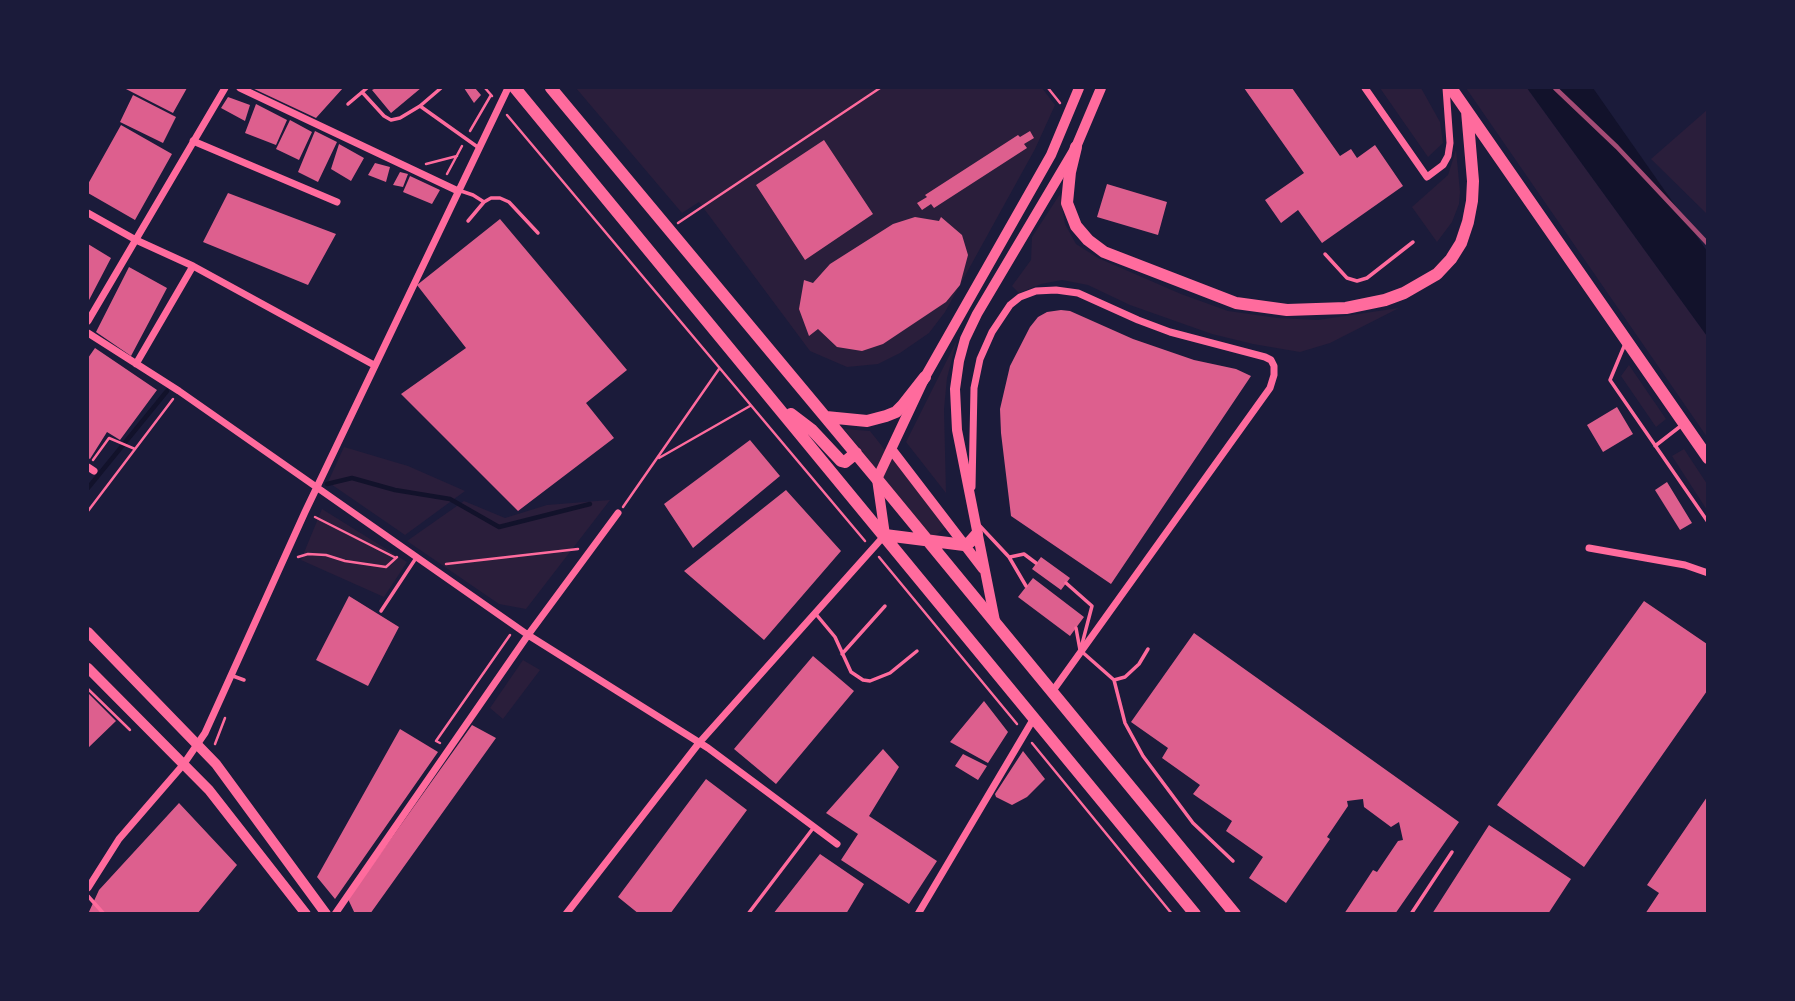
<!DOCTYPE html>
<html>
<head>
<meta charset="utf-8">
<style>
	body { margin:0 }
	#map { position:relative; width:1795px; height:1001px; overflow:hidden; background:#1b1b3a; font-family:Roboto,sans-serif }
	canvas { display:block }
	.frame { position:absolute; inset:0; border:89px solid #1b1b3a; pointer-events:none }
</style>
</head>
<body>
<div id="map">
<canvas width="1795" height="1001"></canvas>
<div class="frame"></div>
</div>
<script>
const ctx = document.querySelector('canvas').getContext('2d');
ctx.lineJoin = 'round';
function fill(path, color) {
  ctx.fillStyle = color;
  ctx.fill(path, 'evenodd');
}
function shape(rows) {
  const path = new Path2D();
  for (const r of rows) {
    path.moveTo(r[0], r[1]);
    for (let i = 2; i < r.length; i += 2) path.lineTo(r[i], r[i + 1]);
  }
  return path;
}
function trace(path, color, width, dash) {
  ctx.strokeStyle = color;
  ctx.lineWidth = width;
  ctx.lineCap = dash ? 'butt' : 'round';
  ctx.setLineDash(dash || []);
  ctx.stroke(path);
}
const green = shape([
	[576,88,1042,88,1055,105,1035,149,945,312,929,333,900,353,878,364,847,367,810,351,699,202,682,213],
	[1380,88,1421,88,1440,122,1443,143,1428,157],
	[1466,88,1527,88,1707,336,1707,437],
	[1707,110,1707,214,1651,159],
	[1456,150,1460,192,1459,204,1452,222,1437,242,1412,207,1448,175],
	[1060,194,1065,224,1076,244,1098,258,1181,294,1228,311,1277,318,1318,320,1399,308,1330,343,1300,352,1253,344,1212,334,1130,305,1088,285,1062,280,1041,284,1019,293,1012,286,1031,260,1032,237],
	[957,340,947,378,944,409,946,493,906,442],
	[1629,365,1666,419,1656,427,1621,376],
	[844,429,870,431,946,527,932,538],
	[344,447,408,466,465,491,405,535,328,482],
	[1684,449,1707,484,1707,510,1672,456],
	[610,500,526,609,499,604,407,541,464,501,505,518,547,505],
	[322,509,407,562,384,597,301,560],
	[523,660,540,670,503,719,490,708]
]);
const water = shape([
	[1527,88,1593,88,1707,251,1707,336]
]);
const stream = shape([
	[327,484,352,478,395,490,450,499,499,527,590,504],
	[88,488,167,391]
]);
const building = shape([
	[124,88,187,88,173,113],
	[252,88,343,88,316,118],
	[376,88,421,88,391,113,372,90],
	[464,88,475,88,481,95,474,103],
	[1244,88,1292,88,1340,156,1351,149,1357,158,1375,145,1403,186,1322,243,1298,210,1281,223,1265,200,1304,173],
	[133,95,176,117,163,143,120,122],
	[228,97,250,105,245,121,221,108],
	[256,104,287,120,276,145,245,133],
	[290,120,312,132,299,160,276,149],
	[121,125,172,154,135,220,88,193,88,184],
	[315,131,337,142,318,182,298,172],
	[1030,131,1034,138,1024,144,1027,148,934,208,931,204,922,210,917,203,927,197,925,195,1018,135,1020,137],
	[824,140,873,214,805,260,756,185],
	[339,144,364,158,351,181,331,169],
	[375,163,390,167,386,182,368,175],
	[400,172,408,174,403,187,393,185],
	[410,176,440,190,432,204,403,192],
	[1107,184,1167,202,1158,235,1097,217],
	[228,193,336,234,308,285,203,242],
	[915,217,939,221,941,217,962,235,968,255,960,285,946,302,883,344,862,351,837,347,818,329,809,336,799,309,804,280,813,283,830,264,893,224],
	[500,219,627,370,586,403,614,438,518,511,401,394,466,348,417,285],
	[88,244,111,258,88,302],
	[129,267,167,288,131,356,96,332],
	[1061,310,1070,311,1133,339,1194,360,1236,369,1251,376,1111,584,1011,516,1001,433,1000,409,1010,366,1030,327,1038,317,1047,312],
	[95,348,157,390,120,440,107,432,90,459,88,458,88,358],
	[1617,407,1633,434,1603,452,1587,425],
	[750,440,780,476,693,548,664,504],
	[1667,482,1692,523,1680,530,1655,490],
	[786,490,841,551,764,640,684,571],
	[1041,557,1070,578,1061,590,1032,569],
	[1033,578,1084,617,1070,636,1018,597],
	[349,596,399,627,368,686,316,660],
	[1644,601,1707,644,1707,691,1584,867,1497,805],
	[1194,633,1459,822,1395,914,1344,914,1373,870,1377,872,1398,841,1403,840,1399,822,1391,827,1364,807,1363,799,1347,801,1348,806,1327,837,1330,839,1286,903,1249,878,1263,857,1226,831,1232,821,1193,794,1200,785,1162,758,1168,748,1131,722],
	[813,656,854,691,776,784,734,749],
	[88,693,116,721,88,748],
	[984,701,1008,732,988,763,950,742],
	[472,725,496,738,370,914,355,914,348,899],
	[400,729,438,752,335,899,317,877],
	[883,749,899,767,869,816,937,861,909,904,841,860,858,834,826,813],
	[1023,751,1045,779,1027,797,1012,805,996,797,995,794],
	[963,754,987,766,978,780,955,766],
	[706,779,747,810,670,914,639,914,618,897],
	[1707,797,1707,914,1645,914,1659,893,1647,885],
	[179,803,237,865,197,914,88,914,99,890],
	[1489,825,1571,879,1548,914,1432,914],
	[820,854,864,884,846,914,773,914]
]);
const path = shape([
	[485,88,492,96],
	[1048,88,1060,103],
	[507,115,865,541],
	[470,131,491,95],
	[426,164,457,156],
	[447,174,462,146],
	[678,223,880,88],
	[659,458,750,406],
	[93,460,109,438,135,449],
	[623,507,719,369],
	[88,511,173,399],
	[315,517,396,558],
	[298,557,308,554,326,555,345,561,386,567,397,557],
	[879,557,1017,724],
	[446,564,578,549],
	[88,689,130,730],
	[440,743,436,741,510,635],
	[1032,743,1172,914],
	[215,744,225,718]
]);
const service = shape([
	[362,92,384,116,391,120,400,118,420,106,441,88],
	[348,104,367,88],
	[420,106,479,148],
	[461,191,473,195,484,202],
	[468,221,484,202,491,198,500,198,509,202,538,233],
	[1325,254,1347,278,1357,281,1367,278,1413,242],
	[1625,344,1610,380,1708,522],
	[1655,446,1682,425],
	[979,525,1009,557,1026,586],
	[1010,557,1024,554,1036,563],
	[1066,583,1092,606,1081,648],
	[381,611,416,558],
	[815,613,835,637,851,672,863,680,870,681,890,673,917,651],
	[1076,628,1080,650,1114,680,1125,723,1143,756,1193,823,1233,861],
	[842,654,885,606],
	[233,676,244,680],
	[1114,680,1125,677,1139,664,1148,649],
	[88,896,104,914],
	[748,914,814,827],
	[1411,914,1452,852]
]);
const minor = shape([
	[240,88,458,191],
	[1365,88,1427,177,1443,165,1448,156,1450,143,1446,88],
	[193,141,337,202],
	[88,213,136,240,193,266,374,365],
	[88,321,225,88],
	[88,333,179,391,528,635,708,748,837,844],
	[136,364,193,266],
	[88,467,94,471],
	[972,487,974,388,980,359,992,332,1010,305,1020,297,1036,291,1056,290,1078,293,1138,320,1170,332,1265,357,1271,360,1274,366,1274,375,1270,388,1052,692],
	[1589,548,1685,565,1708,573],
	[88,888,119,839,183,765,205,733,305,512,508,88],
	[335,914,528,635,618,513],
	[566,914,699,743,884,536],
	[918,914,1034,718]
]);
const secondary = shape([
	[891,449,983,569],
	[885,535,877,479,925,377,1051,155,1079,88],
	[995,621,957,430,955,389,959,361,965,339,977,314,1076,147,1101,88],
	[88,632,216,764,326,914],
	[88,668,209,790,306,914]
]);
const primary = shape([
	[515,88,1195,914],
	[551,88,877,479,1235,914],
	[791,414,812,430,841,461,845,462,856,453],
	[826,417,867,421,886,416,896,412,903,405,925,377],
	[885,535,964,545,970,542,977,534]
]);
const trunk = shape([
	[1451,88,1708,458],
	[1076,147,1070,172,1067,203,1076,226,1088,240,1104,252,1236,303,1287,310,1346,308,1385,300,1404,293,1437,274,1451,259,1461,243,1468,222,1472,201,1473,181,1467,111]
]);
const rail = shape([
	[1555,88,1617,147,1708,244]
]);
fill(green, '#2a1e3b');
fill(water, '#12122b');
trace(stream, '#12122b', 4.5);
fill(building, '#dd5f8e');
trace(path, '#ff6b9d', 2.5);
trace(service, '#ff6b9d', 3.5);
trace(minor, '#ff6b9d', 7);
trace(secondary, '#ff6b9d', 10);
trace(primary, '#ff6b9d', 12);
trace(trunk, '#ff6b9d', 12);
trace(rail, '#a44b75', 4.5);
</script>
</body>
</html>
